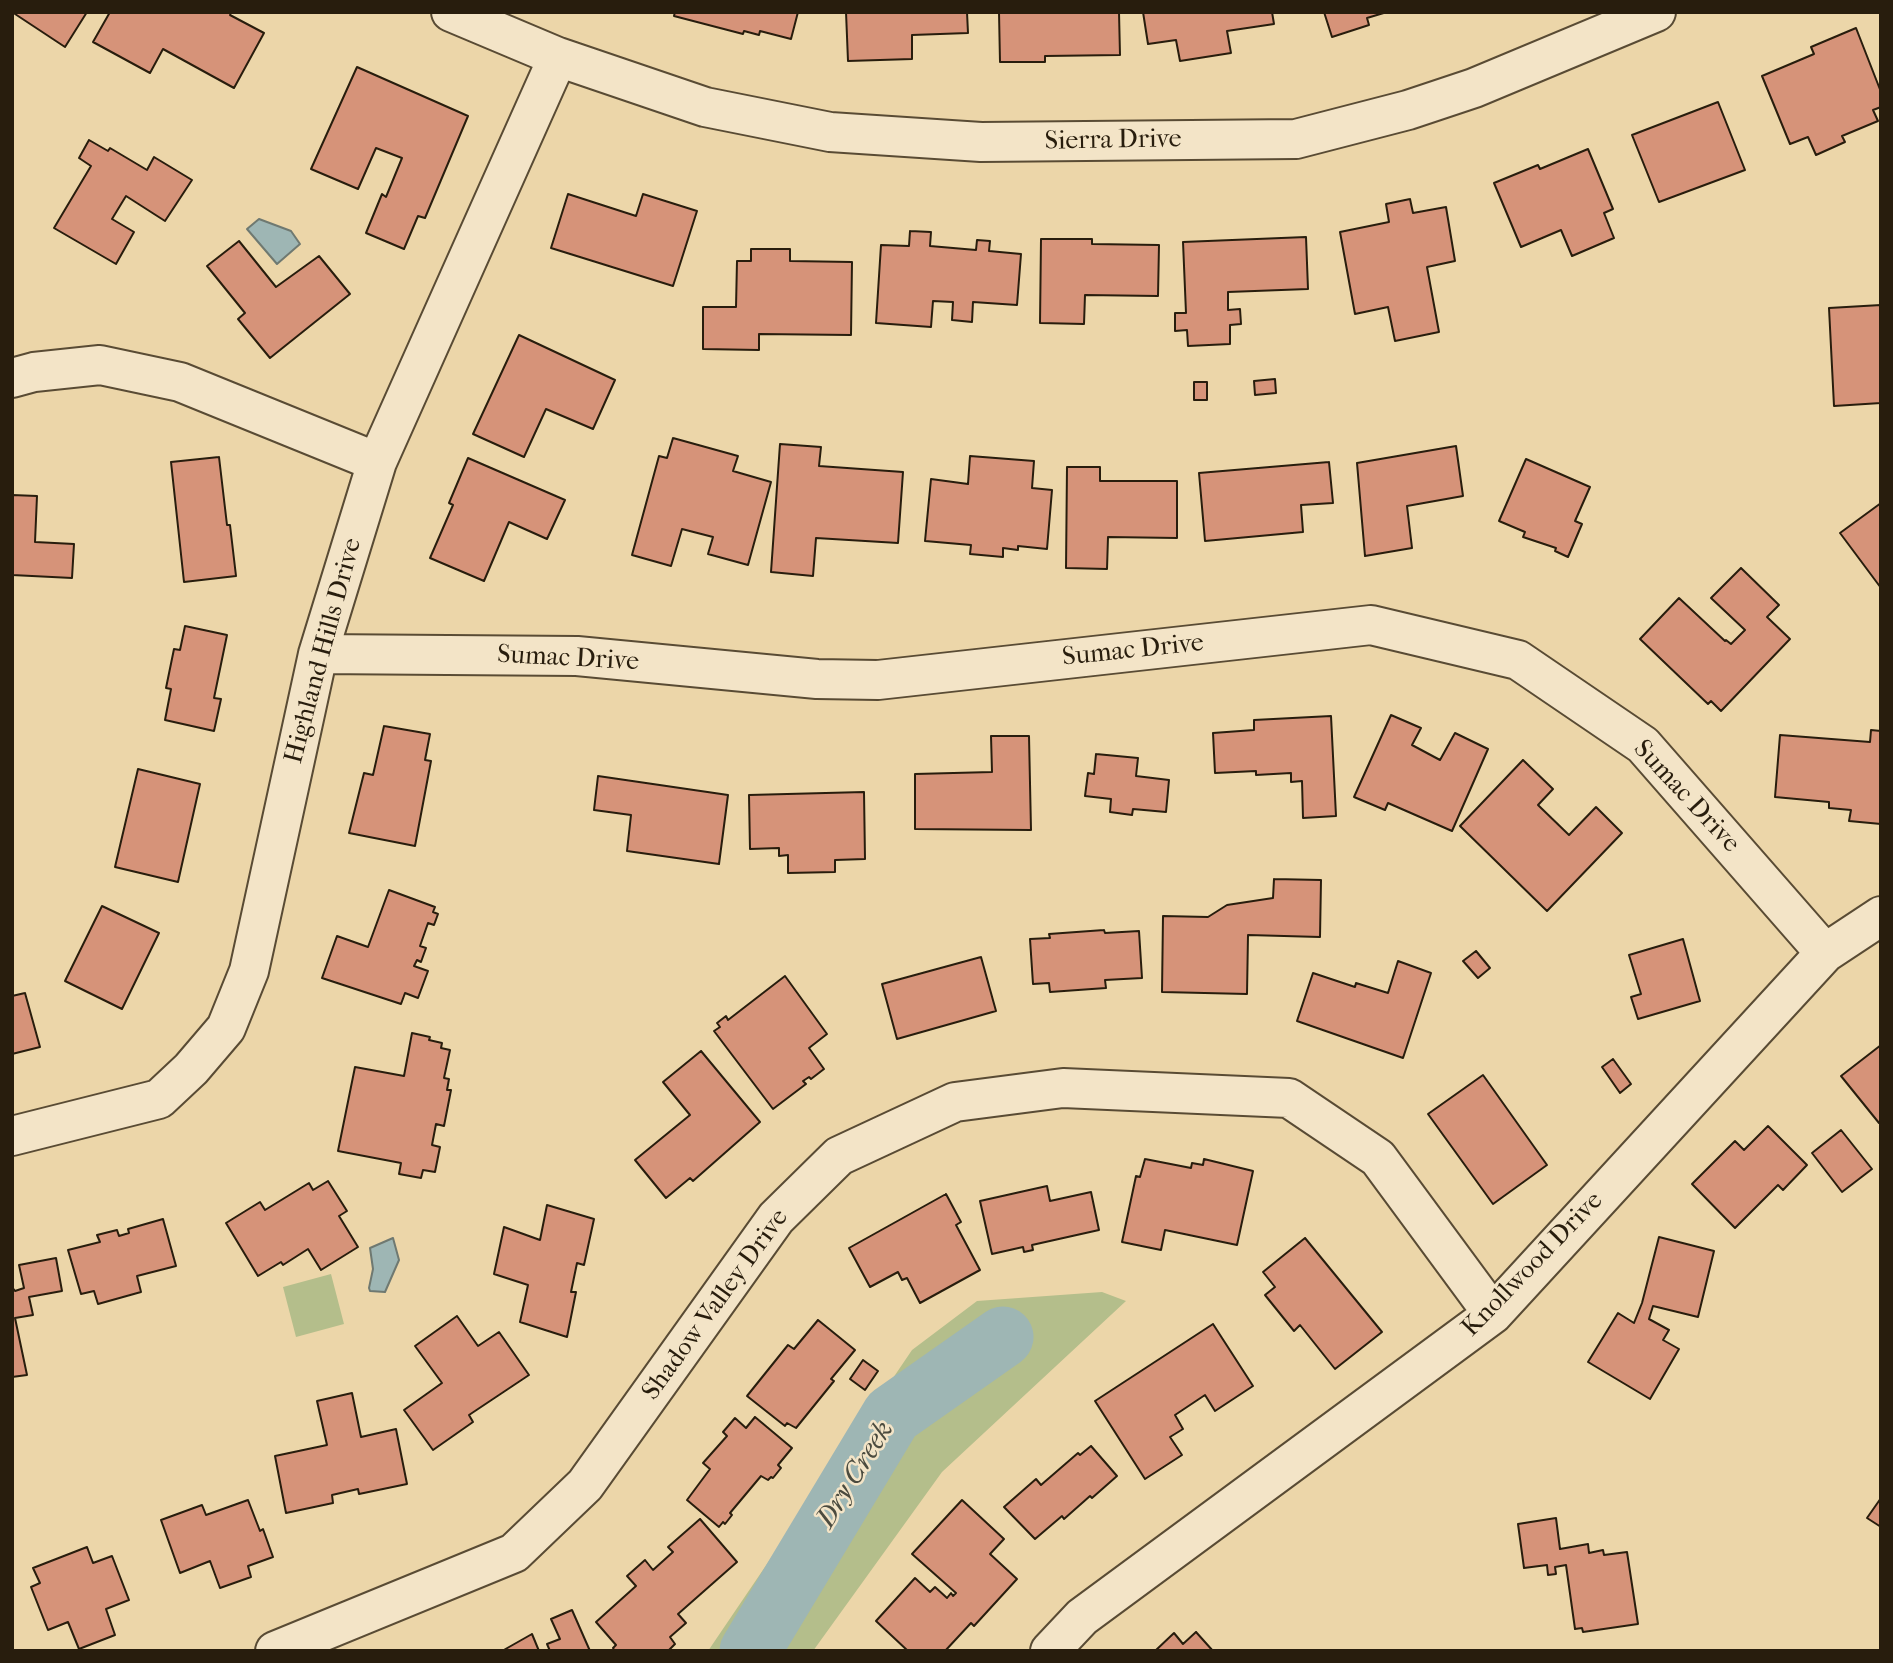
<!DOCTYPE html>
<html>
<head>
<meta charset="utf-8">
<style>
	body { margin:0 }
	#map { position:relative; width:1893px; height:1663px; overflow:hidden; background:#ecd6a9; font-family:"IM FELL French Canon",serif }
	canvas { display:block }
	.frame { position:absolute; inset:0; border:14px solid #281d0d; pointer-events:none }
</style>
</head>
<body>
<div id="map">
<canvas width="1893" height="1663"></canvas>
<div class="frame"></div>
</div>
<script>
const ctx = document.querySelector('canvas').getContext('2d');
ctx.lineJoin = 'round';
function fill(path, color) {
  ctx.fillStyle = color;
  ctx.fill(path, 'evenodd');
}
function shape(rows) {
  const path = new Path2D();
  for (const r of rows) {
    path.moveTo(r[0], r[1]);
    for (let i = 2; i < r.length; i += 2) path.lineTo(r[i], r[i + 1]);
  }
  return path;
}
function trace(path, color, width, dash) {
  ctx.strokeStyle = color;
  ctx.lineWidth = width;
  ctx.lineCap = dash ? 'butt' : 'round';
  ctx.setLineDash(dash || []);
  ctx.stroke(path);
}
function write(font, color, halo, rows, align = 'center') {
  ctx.font = font + ' "IM FELL French Canon",serif';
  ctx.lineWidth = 5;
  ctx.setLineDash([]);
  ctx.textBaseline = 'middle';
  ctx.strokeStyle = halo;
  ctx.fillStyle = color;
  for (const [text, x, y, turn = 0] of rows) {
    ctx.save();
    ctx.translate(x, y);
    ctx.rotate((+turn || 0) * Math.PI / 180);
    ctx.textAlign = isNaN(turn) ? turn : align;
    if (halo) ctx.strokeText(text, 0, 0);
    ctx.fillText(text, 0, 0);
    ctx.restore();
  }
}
const green = shape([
	[331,1274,344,1324,296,1337,283,1287],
	[1102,1292,1126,1301,942,1472,813,1651,708,1651,912,1350,977,1301]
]);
const water = shape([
	[259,219,291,231,300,244,277,264,247,229,259,219],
	[393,1238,399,1260,385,1292,370,1291,369,1288,373,1269,370,1248,393,1238]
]);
const river = shape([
	[750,1651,892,1415,1003,1337]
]);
const building = shape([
	[12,12,87,12,65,47,12,12],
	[110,12,232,12,230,15,264,33,234,88,163,49,150,73,93,42,110,12],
	[675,12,798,12,791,39,760,31,759,35,744,31,743,34,674,16,675,12],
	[846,12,967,12,968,33,912,35,912,59,848,61,846,12],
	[999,12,1119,12,1120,55,1045,56,1045,62,1000,62,999,12],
	[1143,12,1272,12,1274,24,1227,31,1231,53,1180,61,1176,40,1148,44,1143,12],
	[1324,12,1387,12,1367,18,1369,25,1332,37,1324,12],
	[1856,28,1881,92,1881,107,1873,110,1878,121,1842,136,1845,142,1816,155,1808,137,1790,144,1762,76,1814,54,1811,47,1856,28],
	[357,67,468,116,425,218,418,216,404,249,366,233,382,194,386,197,402,158,376,148,358,189,311,169,357,67],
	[1718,102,1745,170,1659,202,1632,135,1718,102],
	[89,140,108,151,110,148,147,170,154,157,192,180,165,221,126,196,112,219,134,232,116,264,54,228,91,166,79,158,89,140],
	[1588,149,1613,209,1604,213,1614,238,1572,256,1561,230,1521,247,1494,183,1538,165,1540,169,1588,149],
	[568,194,636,216,643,194,697,211,673,286,551,248,568,194],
	[1410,199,1413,213,1446,207,1455,261,1427,267,1439,332,1395,341,1388,307,1355,314,1340,232,1389,222,1386,204,1410,199],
	[910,231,931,232,930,246,976,250,977,240,990,241,989,251,1021,254,1017,305,973,302,972,322,952,320,953,302,933,301,931,327,876,323,881,245,909,246,910,231],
	[1306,237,1308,289,1228,292,1228,310,1240,309,1241,324,1230,325,1230,344,1188,346,1187,330,1175,331,1175,313,1186,313,1183,242,1306,237],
	[1041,239,1092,239,1092,244,1159,245,1158,296,1085,295,1084,324,1040,323,1041,239],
	[239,241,276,287,319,256,350,294,270,358,238,319,245,313,207,266,239,241],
	[751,249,790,249,790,261,852,262,851,335,759,334,759,350,703,349,703,307,736,307,737,261,751,261,751,249],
	[1881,305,1881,403,1834,406,1829,308,1881,305],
	[519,335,615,380,593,429,546,409,524,457,473,434,519,335],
	[1275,379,1276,393,1255,395,1254,381,1275,379],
	[1194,382,1207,382,1207,400,1194,400,1194,382],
	[673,438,738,456,733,471,771,482,748,565,708,554,713,537,682,529,671,566,632,555,659,456,667,458,673,438],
	[780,444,821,447,819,466,903,472,898,543,816,538,813,576,771,572,780,444],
	[1456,446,1463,496,1407,506,1412,548,1365,556,1357,463,1456,446],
	[970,456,1034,461,1032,488,1052,490,1047,549,1018,546,1018,550,1003,548,1003,557,970,554,971,545,925,541,931,479,968,484,970,456],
	[219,457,227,525,230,525,236,576,184,582,171,462,219,457],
	[468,458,565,500,547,539,509,522,484,581,430,558,453,505,449,503,468,458],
	[1526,459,1590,487,1575,521,1582,524,1568,557,1555,551,1556,548,1523,537,1525,532,1499,521,1526,459],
	[1329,462,1333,503,1301,505,1303,532,1205,541,1199,473,1329,462],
	[1067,467,1100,467,1100,481,1177,481,1177,538,1108,537,1107,569,1066,568,1067,467],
	[12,495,37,496,35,542,74,544,72,578,12,575,12,495],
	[1881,503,1881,588,1840,533,1881,503],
	[1741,568,1779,605,1767,617,1790,639,1721,711,1711,701,1708,704,1640,639,1679,598,1725,641,1726,640,1731,644,1745,630,1711,598,1741,568],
	[185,626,227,635,214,698,221,699,214,731,165,720,171,689,166,688,174,649,180,650,185,626],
	[1391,715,1421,728,1412,745,1440,760,1455,733,1488,749,1452,831,1388,803,1385,810,1354,797,1391,715],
	[1331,716,1336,816,1303,818,1302,781,1291,782,1291,773,1256,775,1256,771,1215,773,1213,733,1254,730,1254,720,1331,716],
	[384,726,430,734,425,760,431,761,415,846,349,833,364,773,373,775,384,726],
	[1871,730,1881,731,1881,824,1849,821,1851,810,1829,808,1829,802,1775,797,1780,735,1870,742,1871,730],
	[991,736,1029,736,1031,830,915,829,915,774,992,772,991,736],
	[1096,754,1138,758,1136,776,1169,780,1166,812,1133,809,1132,815,1110,812,1111,799,1085,796,1088,773,1094,774,1096,754],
	[1523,760,1553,789,1538,805,1569,835,1596,807,1622,833,1547,911,1460,826,1523,760],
	[138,769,200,784,178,882,115,867,138,769],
	[598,776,728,795,719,864,627,851,631,815,594,810,598,776],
	[864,792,865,859,835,860,835,872,788,873,788,855,779,856,779,848,750,849,749,795,864,792],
	[1274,879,1321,880,1320,937,1248,935,1247,994,1162,992,1163,916,1208,917,1227,905,1273,898,1274,879],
	[389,890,435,907,433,912,438,914,434,925,428,923,420,946,426,948,421,962,417,960,414,966,428,971,418,998,405,993,401,1004,322,978,337,936,368,947,389,890],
	[102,906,159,933,122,1009,65,981,102,906],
	[1104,930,1105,933,1139,931,1142,978,1105,980,1106,988,1050,992,1049,983,1033,984,1030,939,1050,938,1049,934,1104,930],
	[1683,939,1700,1001,1638,1019,1631,997,1641,994,1629,955,1683,939],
	[1476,951,1490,968,1478,978,1463,961,1476,951],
	[981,957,996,1011,897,1039,882,984,981,957],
	[1398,961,1431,973,1403,1058,1297,1021,1313,973,1355,987,1356,983,1388,993,1398,961],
	[785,976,827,1034,809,1048,824,1069,811,1079,809,1077,803,1081,806,1084,773,1109,714,1031,720,1027,717,1023,726,1016,728,1020,785,976],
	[25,993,40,1047,12,1054,12,996,25,993],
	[412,1033,430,1037,429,1040,442,1043,441,1048,450,1050,444,1078,449,1079,447,1090,451,1090,444,1126,436,1124,432,1145,440,1147,435,1172,423,1170,421,1178,399,1174,401,1163,338,1151,355,1067,404,1076,412,1033],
	[1881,1045,1881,1121,1879,1123,1841,1076,1881,1045],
	[701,1051,760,1122,693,1181,690,1178,666,1198,635,1160,690,1115,663,1082,701,1051],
	[1613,1059,1631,1084,1620,1093,1602,1067,1613,1059],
	[1483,1075,1547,1165,1493,1204,1428,1114,1483,1075],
	[1768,1126,1807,1165,1783,1190,1778,1185,1735,1228,1692,1184,1735,1141,1744,1150,1768,1126],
	[1841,1130,1872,1169,1842,1192,1812,1153,1841,1130],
	[1145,1159,1191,1168,1192,1163,1203,1165,1204,1159,1253,1171,1237,1245,1165,1230,1161,1250,1122,1242,1136,1176,1140,1177,1145,1159],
	[328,1181,347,1211,339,1216,358,1247,321,1270,308,1249,283,1265,281,1262,258,1276,226,1223,260,1202,265,1210,309,1183,313,1190,328,1181],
	[1047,1186,1050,1201,1091,1192,1099,1230,1032,1245,1033,1250,1024,1252,1023,1247,992,1254,980,1201,1047,1186],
	[946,1194,961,1222,956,1225,980,1270,920,1303,907,1278,902,1280,898,1272,870,1287,849,1248,946,1194],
	[547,1205,594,1219,584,1265,577,1263,571,1292,576,1292,567,1337,520,1322,528,1285,494,1274,504,1227,540,1240,547,1205],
	[163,1219,176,1266,137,1276,141,1292,98,1304,94,1291,81,1294,68,1250,100,1242,97,1235,117,1230,119,1236,129,1233,128,1229,163,1219],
	[1659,1237,1714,1251,1698,1317,1653,1306,1649,1319,1669,1330,1663,1340,1679,1349,1650,1399,1588,1362,1618,1313,1634,1323,1642,1303,1659,1237],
	[1305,1238,1382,1332,1335,1369,1300,1325,1294,1331,1265,1295,1275,1287,1263,1272,1305,1238],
	[56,1258,62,1291,29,1297,33,1315,15,1318,27,1375,12,1377,12,1287,15,1291,24,1288,19,1265,56,1258],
	[457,1316,478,1346,499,1332,529,1375,469,1415,473,1422,433,1450,404,1410,442,1383,415,1346,457,1316],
	[818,1320,855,1350,831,1379,834,1381,796,1428,787,1423,785,1426,747,1396,788,1345,794,1349,818,1320],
	[1213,1324,1253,1386,1215,1411,1205,1395,1175,1415,1183,1429,1170,1437,1182,1455,1145,1479,1095,1401,1213,1324],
	[863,1360,878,1371,865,1390,850,1379,863,1360],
	[352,1393,361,1437,396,1429,407,1484,359,1494,358,1489,332,1495,333,1503,286,1513,275,1456,327,1445,317,1401,352,1393],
	[755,1417,792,1448,778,1465,781,1468,773,1478,771,1477,768,1480,761,1476,730,1513,732,1515,725,1524,723,1522,719,1527,687,1500,710,1469,703,1463,727,1436,723,1432,735,1418,746,1428,755,1417],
	[1091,1446,1117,1476,1092,1498,1090,1496,1064,1519,1062,1516,1035,1539,1004,1507,1036,1479,1041,1485,1078,1453,1080,1455,1091,1446],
	[1881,1498,1881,1527,1867,1518,1881,1498],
	[248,1500,260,1531,263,1529,273,1557,248,1566,251,1577,220,1588,210,1561,180,1573,161,1520,202,1505,206,1515,248,1500],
	[962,1500,1004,1539,990,1554,1017,1579,974,1626,971,1623,945,1651,908,1651,876,1621,915,1578,930,1592,935,1587,947,1598,951,1593,953,1596,956,1593,912,1554,962,1500],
	[1556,1518,1560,1549,1588,1544,1589,1553,1603,1550,1604,1555,1627,1552,1638,1624,1583,1632,1582,1628,1575,1629,1566,1565,1555,1567,1556,1574,1548,1575,1547,1565,1524,1568,1518,1524,1556,1518],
	[700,1519,737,1562,678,1614,686,1623,670,1637,675,1644,668,1651,615,1651,613,1648,616,1645,596,1622,636,1586,627,1576,645,1560,653,1570,673,1552,668,1547,700,1519],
	[87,1547,93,1563,112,1556,129,1600,106,1609,115,1635,79,1649,68,1622,48,1630,31,1587,40,1583,33,1568,87,1547],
	[572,1610,590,1651,550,1651,547,1644,560,1639,551,1619,572,1610],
	[1196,1632,1213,1651,1155,1651,1174,1633,1183,1644,1196,1632],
	[532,1634,539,1651,502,1651,532,1634]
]);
const street = shape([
	[451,12,558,57,705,107,830,132,981,142,1296,139,1408,110,1474,88,1656,12],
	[12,378,34,372,100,365,180,382,377,462],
	[318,654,577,656,817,679,878,680,1371,625,1518,660,1643,745,1825,953],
	[12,1136,159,1099,191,1069,226,1028,249,971,318,654,377,462,558,57],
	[275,1651,514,1553,585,1485,776,1218,839,1156,955,1102,1063,1088,1289,1098,1378,1158,1493,1314],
	[1050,1651,1082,1617,1493,1314,1825,953,1881,916]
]);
const streetNames = [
	["Sierra Drive",1113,141,-1],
	["Highland Hills Drive",324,651,-75],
	["Sumac Drive",1133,651,-6],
	["Sumac Drive",568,659,3],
	["Sumac Drive",1686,797,47],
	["Knollwood Drive",1533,1265,-46],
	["Shadow Valley Drive",716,1305,-54]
];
const waterNames = [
	["Dry Creek",856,1475,-58]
];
fill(green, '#b4be8b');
fill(water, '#9eb6b4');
trace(water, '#6f7971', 2);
trace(river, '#9eb6b4', 61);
fill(building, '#d69379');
trace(building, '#281d0d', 2);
trace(street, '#594b34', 42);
trace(street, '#f3e4c7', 38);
write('26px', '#281d0d', '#f3e4c7', streetNames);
write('italic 28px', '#4b4b3f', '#f3e4c7', waterNames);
</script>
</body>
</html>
